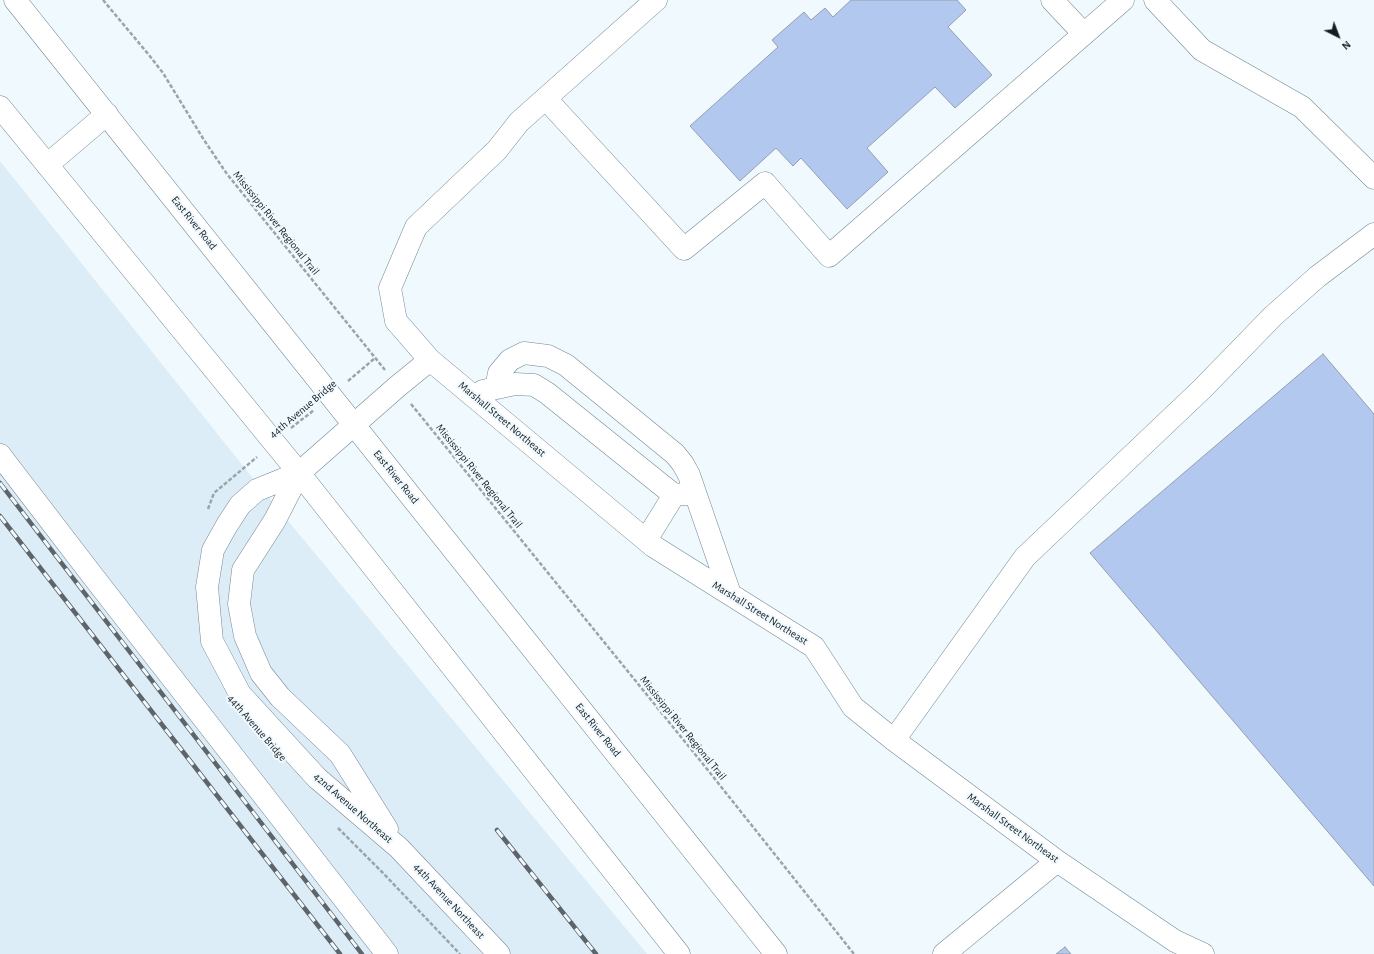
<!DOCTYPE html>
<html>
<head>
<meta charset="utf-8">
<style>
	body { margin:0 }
	#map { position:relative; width:1374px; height:954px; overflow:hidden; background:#f0f9fe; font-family:"Alegreya Sans",sans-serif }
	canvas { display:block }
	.north { position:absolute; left:1318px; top:16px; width:40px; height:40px; -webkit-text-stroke:3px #f0f9fe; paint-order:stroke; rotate:138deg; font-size:11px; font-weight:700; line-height:16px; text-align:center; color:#141c20 }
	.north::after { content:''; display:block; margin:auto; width:14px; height:18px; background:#141c20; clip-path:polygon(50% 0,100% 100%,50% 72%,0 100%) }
</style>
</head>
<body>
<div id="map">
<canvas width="1374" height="954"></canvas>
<div class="north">N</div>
</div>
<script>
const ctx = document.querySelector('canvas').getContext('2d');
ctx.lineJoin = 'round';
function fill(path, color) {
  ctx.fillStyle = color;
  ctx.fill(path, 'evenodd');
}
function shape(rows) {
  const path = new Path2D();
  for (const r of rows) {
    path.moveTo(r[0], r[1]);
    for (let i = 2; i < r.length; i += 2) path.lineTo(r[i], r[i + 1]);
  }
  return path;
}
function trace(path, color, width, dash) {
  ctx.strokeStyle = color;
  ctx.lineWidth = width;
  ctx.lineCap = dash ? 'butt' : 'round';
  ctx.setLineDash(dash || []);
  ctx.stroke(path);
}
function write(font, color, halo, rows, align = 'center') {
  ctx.font = font + ' "Alegreya Sans",sans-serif';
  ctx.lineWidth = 4;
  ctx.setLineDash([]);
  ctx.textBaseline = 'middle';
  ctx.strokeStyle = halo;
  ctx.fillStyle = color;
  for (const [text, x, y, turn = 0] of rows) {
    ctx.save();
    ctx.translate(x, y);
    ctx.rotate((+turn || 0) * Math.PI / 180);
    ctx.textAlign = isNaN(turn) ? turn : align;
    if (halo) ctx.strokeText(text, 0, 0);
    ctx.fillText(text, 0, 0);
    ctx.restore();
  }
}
const built = shape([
	[0,161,255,481,647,954,0,954]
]);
const building = shape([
	[851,0,957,0,966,10,948,27,992,75,955,108,935,87,867,148,888,172,847,209,801,158,793,166,776,148,740,181,690,126,778,47,772,40,804,12,811,20,825,8,833,17,851,0],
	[1323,354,1374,414,1374,886,1090,553,1323,354],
	[1065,947,1071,954,1056,954,1065,947]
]);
const path = shape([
	[103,0,149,55,163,73,204,140,227,174,385,370],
	[348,381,375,358],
	[411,404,703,764,854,954],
	[291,428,314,410],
	[208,509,214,493,257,457],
	[338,828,383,873,460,954]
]);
const minor = shape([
	[15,0,776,954],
	[656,0,519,122,497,150,416,227,390,288,396,321,430,360,653,546,814,647,853,707,894,740,1057,861,1175,941,1203,954],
	[1052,0,1084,34],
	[1155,0,1202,50,1302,107,1374,178],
	[546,99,684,249,765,183,829,256,1123,0],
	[0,107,299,473,679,954],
	[47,165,107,114],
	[430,360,398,386,299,473,257,490,240,505,227,525,213,550,207,587,212,641,240,694,317,778,399,848,499,954],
	[496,388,499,373,510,360,524,353,548,356,566,365,675,454,683,464,689,475,730,594],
	[483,391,515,384,534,385,547,393,674,495,695,493],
	[0,455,92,575,387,954],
	[299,473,275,520,243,570,239,604,245,636,261,673,280,697,340,754,387,829],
	[646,540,674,495],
	[894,740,1025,557,1202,389,1273,316,1317,277,1374,234],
	[944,954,1057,861]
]);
const rail = shape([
	[0,483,362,954],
	[0,516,340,954],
	[497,830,596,954]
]);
const streetNames = [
	["East River Road",194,223,51],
	["Mississippi River Regional Trail",276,223,51],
	["44th Avenue Bridge",303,409,-40],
	["Marshall Street Northeast",502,419,40],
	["Mississippi River Regional Trail",479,476,51],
	["East River Road",396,477,51],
	["Marshall Street Northeast",760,613,32],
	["44th Avenue Bridge",257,728,49],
	["Mississippi River Regional Trail",683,728,51],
	["East River Road",598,730,51],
	["42nd Avenue Northeast",353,808,41],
	["Marshall Street Northeast",1013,828,36],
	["44th Avenue Northeast",449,901,47]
];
fill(built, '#dcedf7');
fill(building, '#b2c8ef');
trace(building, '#949eb0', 1);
trace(minor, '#748792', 23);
trace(path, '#9ba4a8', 2.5, [4, 2]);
trace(minor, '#fff', 22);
trace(rail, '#5d656a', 4.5);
trace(rail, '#f0f9fe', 3, [9]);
write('11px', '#141c20', '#f0f9fe', streetNames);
</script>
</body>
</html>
